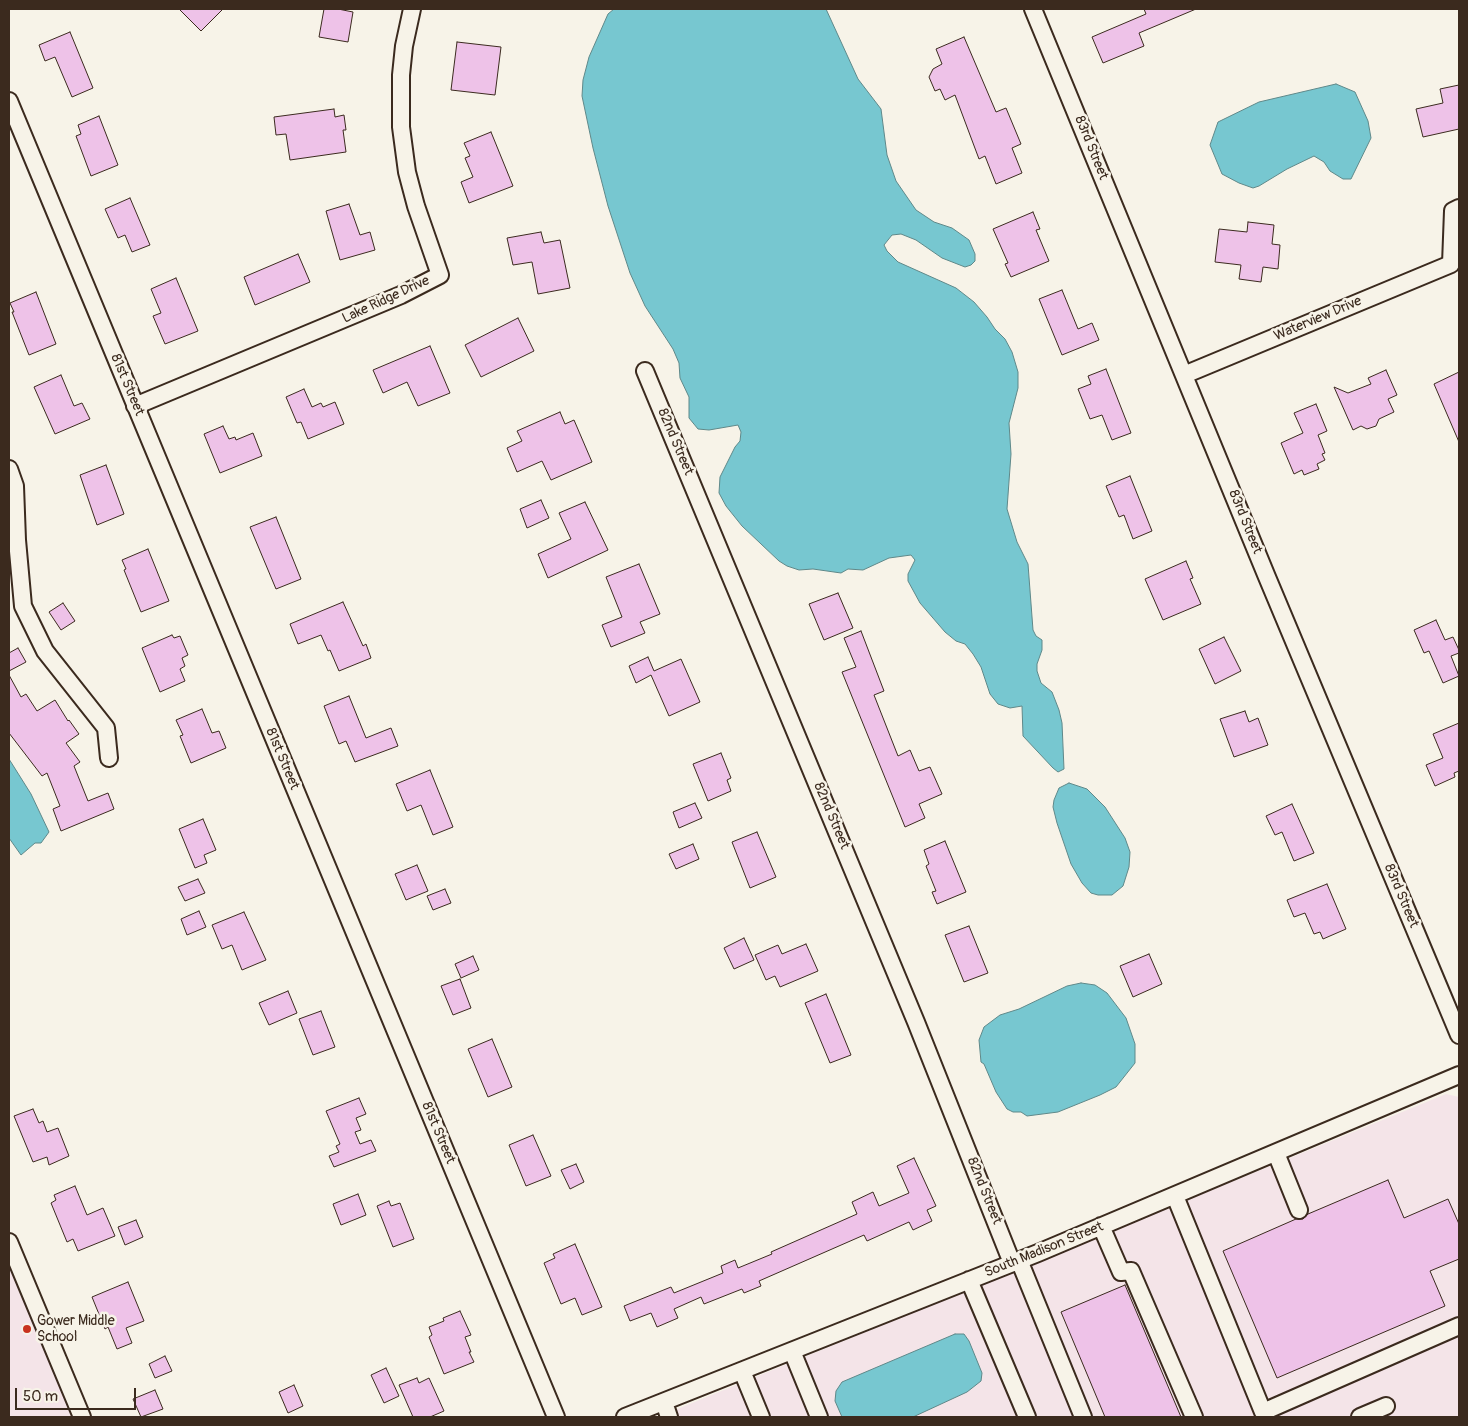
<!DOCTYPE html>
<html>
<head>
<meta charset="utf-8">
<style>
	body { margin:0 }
	#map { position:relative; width:1468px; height:1426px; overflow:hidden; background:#f7f3e8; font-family:Pangolin,sans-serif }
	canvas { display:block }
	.frame { position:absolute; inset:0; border:10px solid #3b2a1e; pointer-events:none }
	.scale { position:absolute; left:15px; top:1388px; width:121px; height:22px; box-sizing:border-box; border:2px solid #3b2a1e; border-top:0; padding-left:6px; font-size:15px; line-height:18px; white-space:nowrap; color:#3b2a1e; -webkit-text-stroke:4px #f7f3e8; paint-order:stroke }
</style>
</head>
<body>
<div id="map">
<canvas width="1468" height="1426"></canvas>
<div class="frame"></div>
<div class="scale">50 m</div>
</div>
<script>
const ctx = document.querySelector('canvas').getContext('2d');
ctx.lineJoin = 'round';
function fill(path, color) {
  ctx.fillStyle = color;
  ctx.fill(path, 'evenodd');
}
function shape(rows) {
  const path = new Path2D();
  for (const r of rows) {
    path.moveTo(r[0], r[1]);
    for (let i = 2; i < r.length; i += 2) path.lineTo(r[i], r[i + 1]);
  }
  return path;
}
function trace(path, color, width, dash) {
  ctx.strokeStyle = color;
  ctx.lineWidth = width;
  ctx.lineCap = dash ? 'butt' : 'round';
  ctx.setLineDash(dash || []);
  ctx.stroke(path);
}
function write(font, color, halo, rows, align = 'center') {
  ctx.font = font + ' Pangolin,sans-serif';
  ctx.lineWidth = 5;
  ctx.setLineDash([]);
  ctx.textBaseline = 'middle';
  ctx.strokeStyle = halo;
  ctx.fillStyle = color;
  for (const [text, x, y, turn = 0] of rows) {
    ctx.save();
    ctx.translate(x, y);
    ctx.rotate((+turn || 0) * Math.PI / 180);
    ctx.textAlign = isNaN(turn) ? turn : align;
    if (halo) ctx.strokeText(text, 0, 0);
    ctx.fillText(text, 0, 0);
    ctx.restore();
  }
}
const built = shape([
	[1446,1094,1459,1097,1459,1417,658,1417],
	[9,1241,82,1417,9,1417]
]);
const water = shape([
	[614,9,826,9,858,79,881,109,887,155,896,181,916,210,934,222,952,228,969,240,975,254,975,261,971,265,965,267,942,258,916,240,901,234,892,235,884,245,887,251,898,262,956,288,974,302,987,317,995,329,1005,339,1012,352,1018,372,1018,388,1009,423,1011,454,1007,509,1017,542,1028,564,1033,630,1036,636,1042,640,1042,650,1037,664,1037,671,1041,683,1052,692,1059,710,1062,723,1064,769,1058,772,1053,768,1023,736,1022,706,1010,708,998,704,990,694,981,667,973,654,965,644,956,641,945,632,920,603,908,581,908,574,915,560,911,555,889,558,863,570,848,569,841,573,813,569,799,570,787,566,779,561,742,526,726,506,719,493,720,477,735,447,740,441,741,432,738,425,709,430,698,429,689,418,689,397,680,378,679,363,673,349,645,306,630,273,608,206,593,148,582,96,583,80,589,57,608,14,614,9],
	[1336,84,1355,92,1368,121,1371,138,1351,179,1343,179,1330,171,1324,162,1314,156,1287,169,1259,186,1253,188,1239,183,1222,174,1210,145,1218,122,1259,102,1336,84],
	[9,759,31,794,49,832,41,843,35,843,21,855,9,838,9,759],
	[1069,783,1087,789,1105,807,1125,838,1130,852,1129,867,1123,886,1112,895,1098,895,1091,893,1082,883,1071,864,1057,823,1053,807,1054,800,1059,788,1069,783],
	[1081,983,1095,985,1107,993,1126,1018,1135,1044,1135,1063,1116,1087,1100,1095,1058,1112,1027,1116,1021,1112,1013,1112,1007,1109,996,1092,984,1064,981,1062,979,1040,984,1027,1000,1015,1019,1009,1067,986,1081,983],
	[955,1334,964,1334,969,1341,982,1373,981,1381,967,1392,913,1417,842,1417,835,1401,836,1391,842,1382,955,1334]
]);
const building = shape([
	[179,9,223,9,201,31,179,9],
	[324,9,338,9,353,12,348,42,319,37,324,9],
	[1144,9,1196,9,1139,33,1144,46,1103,63,1092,37,1146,14,1144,9],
	[70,32,93,88,72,97,55,57,45,61,39,45,70,32],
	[964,37,996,112,1006,108,1021,144,1012,148,1022,173,996,184,985,156,979,159,955,95,945,100,940,89,935,91,929,77,933,69,942,64,936,49,964,37],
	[457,42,501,47,495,95,451,90,457,42],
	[1459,85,1459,129,1423,137,1416,109,1443,103,1440,89,1459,85],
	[334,109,335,117,344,115,346,130,343,130,346,152,290,160,286,134,276,135,274,117,334,109],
	[99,116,118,165,91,176,76,136,81,134,78,125,99,116],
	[491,132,513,186,469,203,461,182,473,177,465,158,470,156,464,143,491,132],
	[130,198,150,245,132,252,125,235,118,238,105,209,130,198],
	[349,204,360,235,370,232,375,250,340,260,326,211,349,204],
	[1033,212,1040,229,1036,230,1049,261,1011,277,1005,264,1008,263,993,229,1033,212],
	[1248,222,1274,225,1272,244,1280,245,1278,269,1263,267,1261,282,1239,279,1241,265,1215,262,1219,229,1247,232,1248,222],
	[541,232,544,243,560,240,570,288,538,294,532,262,513,265,507,238,541,232],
	[298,254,310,282,255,305,244,277,298,254],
	[176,278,198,331,165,344,153,316,161,313,151,289,176,278],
	[1062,290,1078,329,1092,323,1099,340,1062,355,1039,299,1062,290],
	[36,292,56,344,29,355,12,312,14,312,10,303,36,292],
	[518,318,534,351,481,377,465,345,518,318],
	[430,346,450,393,418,406,407,382,383,393,373,370,430,346],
	[1106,369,1131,433,1112,440,1102,415,1090,419,1078,389,1091,384,1088,376,1106,369],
	[1386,370,1397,395,1388,399,1394,412,1379,419,1376,426,1367,429,1361,426,1353,430,1334,387,1348,393,1371,384,1368,378,1386,370],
	[1459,372,1459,442,1434,384,1459,372],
	[61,375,74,406,82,403,90,419,55,434,34,387,61,375],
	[304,389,312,407,321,403,323,407,335,402,344,424,308,439,301,422,297,423,286,397,304,389],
	[1316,404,1327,431,1318,435,1325,453,1322,454,1325,460,1317,464,1319,469,1304,475,1302,470,1294,474,1281,443,1303,433,1294,413,1316,404],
	[560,412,565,424,574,420,592,462,551,480,542,461,517,472,507,448,522,441,517,431,560,412],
	[223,426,229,439,235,437,236,440,253,433,262,456,220,473,204,434,223,426],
	[106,465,124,514,97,525,80,475,106,465],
	[1130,476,1152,531,1133,539,1124,515,1119,517,1106,486,1130,476],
	[541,500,549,518,527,528,520,509,541,500],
	[585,502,608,550,548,578,538,554,571,539,559,513,585,502],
	[276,517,301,579,276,589,250,527,276,517],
	[148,549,169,601,141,612,124,570,126,569,122,560,148,549],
	[1186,561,1193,578,1190,579,1201,604,1163,620,1145,579,1186,561],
	[639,564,660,614,640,622,645,633,611,647,602,625,622,617,606,577,639,564],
	[838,593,853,628,824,640,809,604,838,593],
	[343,602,363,646,366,644,371,658,339,671,330,650,328,651,321,635,298,644,290,624,343,602],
	[63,603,75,621,61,630,49,612,63,603],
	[1436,620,1445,640,1453,637,1459,650,1459,653,1451,656,1459,676,1443,683,1429,651,1424,653,1414,630,1436,620],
	[861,631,884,691,874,695,898,756,910,750,919,771,930,767,942,794,919,804,925,818,905,827,842,672,856,667,844,638,861,631],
	[172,635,174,638,180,636,188,655,182,658,185,666,180,669,185,681,160,692,142,648,172,635],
	[1224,637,1241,671,1215,684,1199,649,1224,637],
	[18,648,26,662,9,671,9,653,18,648],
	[648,657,654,671,681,659,700,702,669,716,651,675,636,683,629,666,648,657],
	[9,675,21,697,26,694,37,711,55,700,68,721,69,720,79,734,66,743,80,762,74,766,88,801,108,793,114,809,61,831,53,809,60,806,47,773,42,776,9,733,9,675],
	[349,696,366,738,391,728,398,746,355,762,346,741,339,744,324,706,349,696],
	[202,709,212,733,219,731,226,748,191,763,180,736,183,735,176,720,202,709],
	[1245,711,1249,722,1258,718,1268,745,1234,757,1220,719,1245,711],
	[1459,723,1459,771,1454,773,1455,777,1435,786,1426,765,1443,758,1433,734,1459,723],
	[721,753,731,778,727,780,731,791,708,801,693,764,721,753],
	[430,770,453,827,433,835,421,805,407,811,396,784,430,770],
	[695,803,702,818,679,828,673,812,695,803],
	[1292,804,1314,853,1294,861,1282,832,1275,835,1266,816,1292,804],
	[203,819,216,850,204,855,207,863,195,868,179,829,203,819],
	[757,832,776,877,750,888,732,842,757,832],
	[945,841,966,892,937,904,932,892,936,891,926,866,929,864,924,850,945,841],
	[693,844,699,859,676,869,669,854,693,844],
	[417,865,428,891,406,900,395,874,417,865],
	[198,879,205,893,185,901,178,887,198,879],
	[1327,884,1346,929,1323,939,1320,932,1314,934,1305,913,1294,917,1287,900,1327,884],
	[445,889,451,903,433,910,427,896,445,889],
	[199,911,206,927,187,935,181,919,199,911],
	[244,912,266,960,242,970,232,945,222,949,212,925,244,912],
	[969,926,988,973,964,982,945,935,969,926],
	[744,938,754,960,734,969,724,948,744,938],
	[806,944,818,971,780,987,775,976,766,980,755,955,778,945,782,954,806,944],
	[1149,954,1162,984,1133,997,1120,966,1149,954],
	[473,956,479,970,461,978,455,964,473,956],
	[460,979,471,1008,453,1015,441,986,460,979],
	[288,991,297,1013,269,1025,259,1003,288,991],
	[826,994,851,1055,830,1063,805,1003,826,994],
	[321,1011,335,1047,313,1055,299,1019,321,1011],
	[492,1039,512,1087,488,1097,468,1049,492,1039],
	[359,1098,366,1114,356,1118,361,1130,355,1132,360,1144,371,1140,376,1151,334,1167,329,1156,339,1152,336,1146,340,1144,326,1111,359,1098],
	[33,1109,39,1123,43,1121,47,1132,58,1128,69,1156,49,1165,47,1157,33,1162,14,1116,33,1109],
	[533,1135,551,1176,526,1186,509,1145,533,1135],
	[914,1158,936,1206,927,1210,932,1221,913,1230,909,1222,867,1241,864,1235,759,1281,761,1286,744,1293,742,1289,704,1304,701,1297,674,1309,678,1318,657,1327,651,1313,630,1321,624,1306,671,1287,674,1293,723,1273,721,1266,735,1260,738,1268,772,1254,771,1252,857,1214,852,1202,873,1192,879,1206,909,1193,897,1166,914,1158],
	[576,1164,584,1182,570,1189,561,1170,576,1164],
	[1388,1180,1404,1218,1448,1199,1459,1224,1459,1259,1430,1271,1445,1306,1277,1378,1223,1251,1296,1219,1303,1219,1308,1214,1388,1180],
	[75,1186,87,1215,103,1208,115,1236,78,1251,73,1239,67,1242,51,1203,56,1200,54,1195,75,1186],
	[358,1194,366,1215,341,1225,333,1204,358,1194],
	[389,1201,391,1206,400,1203,414,1239,393,1247,377,1206,389,1201],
	[136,1220,143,1237,125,1245,118,1227,136,1220],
	[575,1244,602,1307,582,1315,575,1298,561,1304,544,1263,555,1258,553,1254,575,1244],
	[128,1282,144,1321,126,1328,132,1343,117,1349,108,1327,105,1329,92,1297,128,1282],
	[1125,1285,1181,1417,1105,1417,1061,1312,1125,1285],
	[460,1311,471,1335,465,1337,471,1352,469,1352,474,1362,444,1374,429,1337,432,1335,429,1327,444,1321,443,1318,460,1311],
	[165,1356,172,1371,155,1378,149,1364,165,1356],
	[386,1368,399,1396,384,1403,371,1375,386,1368],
	[417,1378,419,1383,429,1378,444,1411,430,1417,413,1417,399,1385,417,1378],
	[294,1385,303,1406,288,1413,279,1392,294,1385],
	[155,1390,163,1409,141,1417,133,1399,155,1390]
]);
const minor = shape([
	[1033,9,1267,577,1459,1035],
	[9,101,556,1417],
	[1451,264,1453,211,1459,208],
	[645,371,916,1022,1012,1263],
	[1184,375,1451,264],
	[135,406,401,295,440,275,416,206,407,172,401,127,401,75,404,46,412,9],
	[9,469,15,486,17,540,23,606,45,651,106,728,109,758],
	[1276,1153,1299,1210],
	[1175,1196,1263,1412,1459,1326],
	[1101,1226,1121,1272,1131,1271,1194,1417],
	[9,1242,82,1417],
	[1019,1260,1083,1417],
	[969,1280,1027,1417],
	[792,1351,819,1417],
	[742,1371,761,1417],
	[664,1402,669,1417],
	[625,1417,1038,1253,1459,1075],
	[1360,1417,1386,1406]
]);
const markers = [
	[27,1329,5,"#c8321e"]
];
const streetNames = [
	["83rd Street",1091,148,68],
	["Lake Ridge Drive",386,300,-25],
	["Waterview Drive",1318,319,-23],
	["81st Street",127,385,67],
	["82nd Street",675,442,67],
	["83rd Street",1245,522,68],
	["81st Street",282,759,67],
	["82nd Street",831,816,67],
	["83rd Street",1401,896,67],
	["81st Street",438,1133,67],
	["82nd Street",984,1191,68],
	["South Madison Street",1044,1250,-22]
];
const poiNames = [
	["Gower Middle",37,1321],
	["School",37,1337]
];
fill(built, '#f4e4e8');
fill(water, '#77c7d0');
trace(water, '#5f8889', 1);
fill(building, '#eec2e8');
trace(building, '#3b2a1e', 1);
trace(minor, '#3b2a1e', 20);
trace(minor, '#f7f3e8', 16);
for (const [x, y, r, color] of markers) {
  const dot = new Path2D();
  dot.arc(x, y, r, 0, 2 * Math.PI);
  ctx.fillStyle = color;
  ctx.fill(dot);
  trace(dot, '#f7f3e8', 2);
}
write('14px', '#3b2a1e', '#f7f3e8', streetNames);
write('14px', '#3b2a1e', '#f7f3e8', poiNames, 'left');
</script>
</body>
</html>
